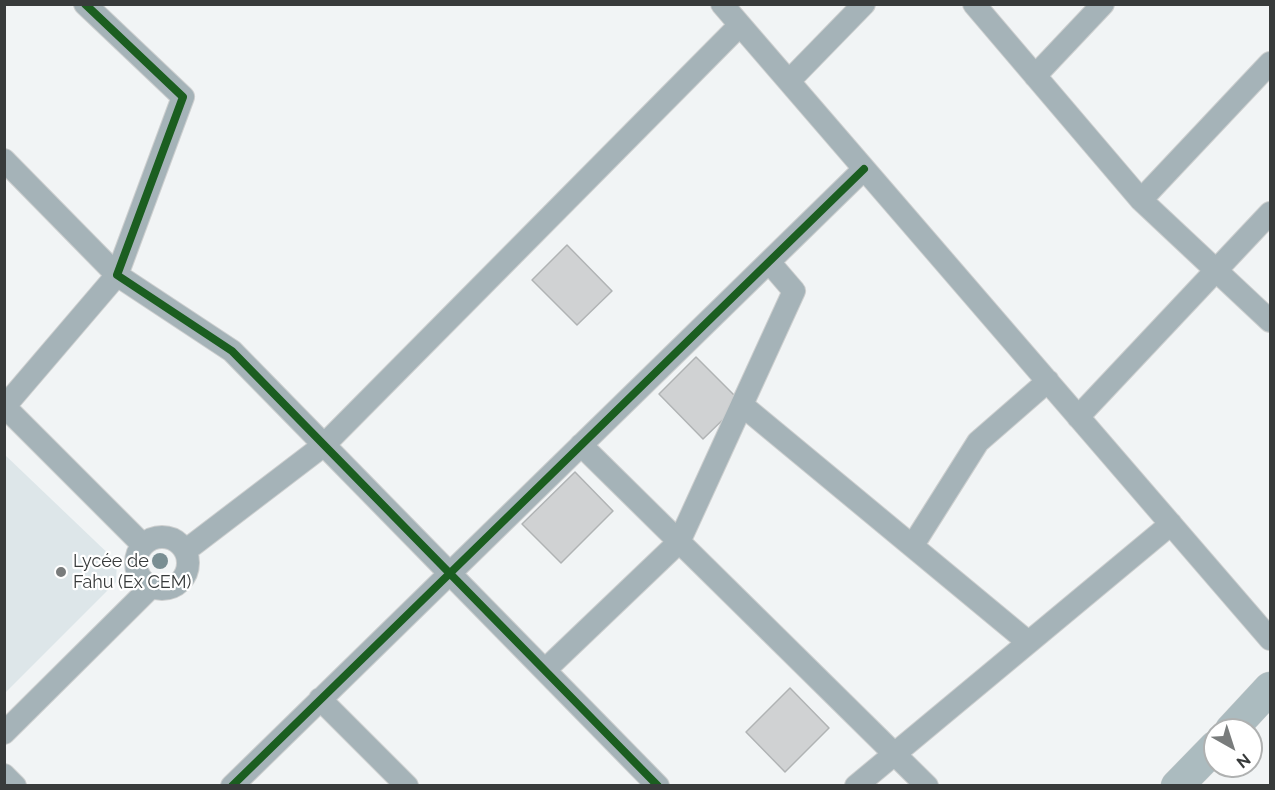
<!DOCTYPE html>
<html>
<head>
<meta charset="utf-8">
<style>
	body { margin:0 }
	#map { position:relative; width:1275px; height:790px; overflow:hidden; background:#f1f4f5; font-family:Raleway,sans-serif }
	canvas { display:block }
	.frame { position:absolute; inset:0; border:6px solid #383b3b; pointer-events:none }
	.north { position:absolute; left:1203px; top:718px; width:60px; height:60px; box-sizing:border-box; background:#fff; border:2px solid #afb1b1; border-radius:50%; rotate:141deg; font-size:16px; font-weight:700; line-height:24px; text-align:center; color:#383b3b }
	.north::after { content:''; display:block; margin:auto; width:21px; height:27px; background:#797c7c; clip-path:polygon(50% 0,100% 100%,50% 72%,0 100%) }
</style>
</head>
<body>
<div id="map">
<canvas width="1275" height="790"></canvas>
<div class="frame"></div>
<div class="north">N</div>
</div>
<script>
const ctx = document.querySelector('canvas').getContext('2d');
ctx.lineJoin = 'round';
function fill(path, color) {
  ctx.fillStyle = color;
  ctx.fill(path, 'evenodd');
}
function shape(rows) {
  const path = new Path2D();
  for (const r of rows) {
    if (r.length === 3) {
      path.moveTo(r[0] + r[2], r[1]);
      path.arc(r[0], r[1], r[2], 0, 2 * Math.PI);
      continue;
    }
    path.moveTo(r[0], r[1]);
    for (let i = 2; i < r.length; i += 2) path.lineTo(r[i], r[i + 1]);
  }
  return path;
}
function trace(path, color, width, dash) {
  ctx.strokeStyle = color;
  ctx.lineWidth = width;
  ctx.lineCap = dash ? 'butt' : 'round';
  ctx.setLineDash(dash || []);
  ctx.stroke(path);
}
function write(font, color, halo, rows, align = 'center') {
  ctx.font = font + ' Raleway,sans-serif';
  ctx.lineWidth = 4.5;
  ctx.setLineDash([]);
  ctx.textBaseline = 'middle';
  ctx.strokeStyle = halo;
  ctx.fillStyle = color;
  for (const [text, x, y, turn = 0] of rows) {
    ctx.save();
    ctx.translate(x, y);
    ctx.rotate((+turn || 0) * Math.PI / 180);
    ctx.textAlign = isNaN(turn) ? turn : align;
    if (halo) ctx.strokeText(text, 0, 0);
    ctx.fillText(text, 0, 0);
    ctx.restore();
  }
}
const built = shape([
	[4,454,117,562,116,582,5,693]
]);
const building = shape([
	[567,245,612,291,577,325,532,280,567,245],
	[696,357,741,402,703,439,659,394,696,357],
	[575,472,613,511,561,563,522,524,575,472],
	[790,688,829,728,785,772,746,732,790,688]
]);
const street = shape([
	[85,4,183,97,117,275,232,351,658,786],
	[722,4,1270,639],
	[974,4,1141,200,1270,321],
	[1035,76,1103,4],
	[789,81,864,4],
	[4,160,117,275,5,406],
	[1141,200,1270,63],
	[742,405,1028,642],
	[4,406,143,545],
	[1078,417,1270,213],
	[581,445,927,786],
	[162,563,26],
	[913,545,978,442,1048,381],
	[185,551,324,445,740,25],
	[545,670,679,542,794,291,769,262],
	[320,699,407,786],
	[4,733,151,587],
	[4,775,15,786],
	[232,786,864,169],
	[856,786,1171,524]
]);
const secondary = shape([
	[1231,730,1270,688],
	[1177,786,1215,747]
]);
const cycleway = shape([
	[85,4,183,97,117,275,232,351,658,786],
	[232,786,864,169]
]);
const trees = [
	[160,561]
];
const markers = [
	[61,572,6,"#797c7c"]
];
const poiNames = [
	["Lycée de",73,562],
	["Fahu (Ex CEM)",73,583]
];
fill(built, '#dde6e9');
fill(building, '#d0d2d3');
trace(building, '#b0b3b4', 1.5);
trace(street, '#cdcfcf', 24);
trace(secondary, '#cdcfcf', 33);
trace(street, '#a5b3b8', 22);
trace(secondary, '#abbbbf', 32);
trace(cycleway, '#1b5e20', 8);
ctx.fillStyle = '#798e93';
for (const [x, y] of trees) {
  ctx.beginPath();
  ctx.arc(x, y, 8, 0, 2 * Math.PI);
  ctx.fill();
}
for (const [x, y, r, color] of markers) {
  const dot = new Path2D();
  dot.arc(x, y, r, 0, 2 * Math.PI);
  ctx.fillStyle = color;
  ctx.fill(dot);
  trace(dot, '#fff', 2);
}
write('18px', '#383b3b', '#fff', poiNames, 'left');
</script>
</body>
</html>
